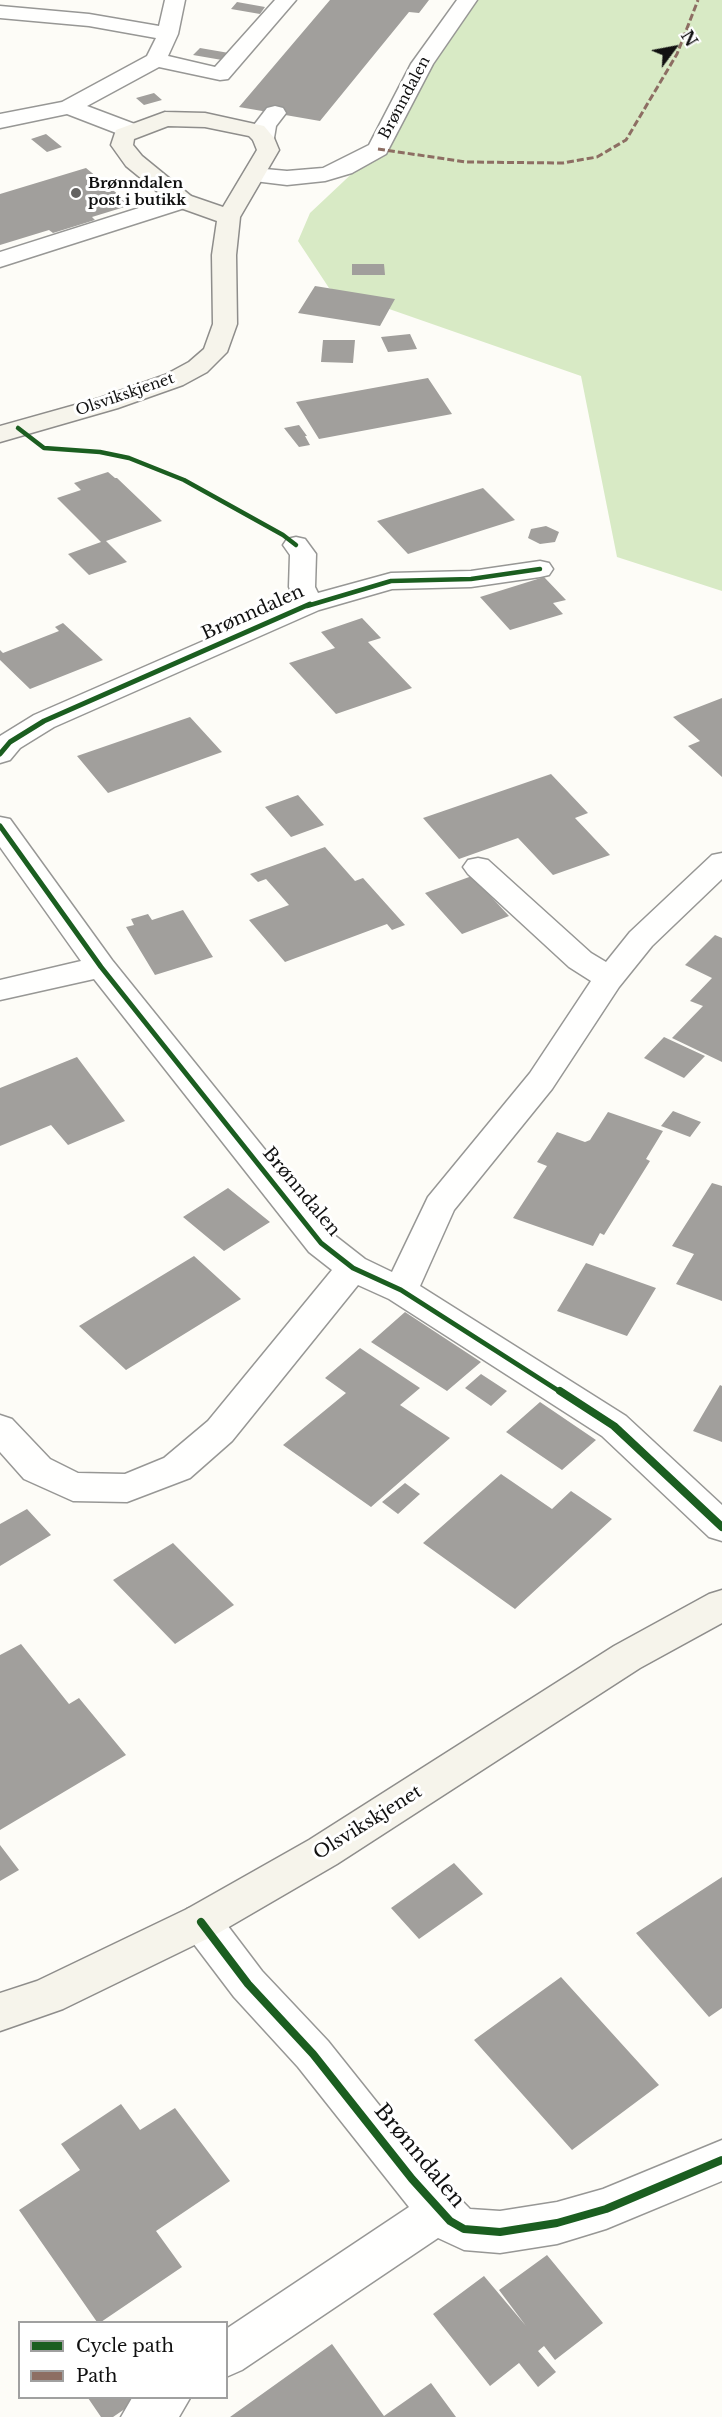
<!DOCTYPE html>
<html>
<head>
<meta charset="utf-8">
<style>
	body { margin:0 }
	#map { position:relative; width:722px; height:2417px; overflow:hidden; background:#fdfcf7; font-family:"Libre Baskerville",serif }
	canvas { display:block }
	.legend { position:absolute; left:18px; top:2321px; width:210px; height:78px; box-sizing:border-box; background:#fff; border:2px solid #a0a0a0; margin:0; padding:8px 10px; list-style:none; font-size:18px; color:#111 }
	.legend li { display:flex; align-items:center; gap:12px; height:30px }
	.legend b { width:30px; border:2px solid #a0a0a0 }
	.north { position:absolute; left:644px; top:18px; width:60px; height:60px; -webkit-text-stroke:4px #fff; paint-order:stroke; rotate:58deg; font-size:16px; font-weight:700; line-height:24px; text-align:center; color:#111 }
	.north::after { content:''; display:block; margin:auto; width:21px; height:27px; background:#111; clip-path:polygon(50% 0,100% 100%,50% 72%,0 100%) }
</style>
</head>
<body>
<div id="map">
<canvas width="722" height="2417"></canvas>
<ul class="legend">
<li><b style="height:8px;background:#1b5e20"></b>Cycle path</li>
<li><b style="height:8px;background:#8d6e63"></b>Path</li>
</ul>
<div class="north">N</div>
</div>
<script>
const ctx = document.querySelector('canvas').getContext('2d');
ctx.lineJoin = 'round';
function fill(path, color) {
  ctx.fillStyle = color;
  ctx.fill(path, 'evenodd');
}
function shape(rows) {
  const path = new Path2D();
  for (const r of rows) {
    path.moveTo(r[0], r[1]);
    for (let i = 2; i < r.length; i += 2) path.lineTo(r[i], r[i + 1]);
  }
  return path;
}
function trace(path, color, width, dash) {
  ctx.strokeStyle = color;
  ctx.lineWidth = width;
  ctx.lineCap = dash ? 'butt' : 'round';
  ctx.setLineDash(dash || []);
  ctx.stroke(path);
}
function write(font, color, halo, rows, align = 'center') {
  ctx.font = font + ' "Libre Baskerville",serif';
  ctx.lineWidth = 6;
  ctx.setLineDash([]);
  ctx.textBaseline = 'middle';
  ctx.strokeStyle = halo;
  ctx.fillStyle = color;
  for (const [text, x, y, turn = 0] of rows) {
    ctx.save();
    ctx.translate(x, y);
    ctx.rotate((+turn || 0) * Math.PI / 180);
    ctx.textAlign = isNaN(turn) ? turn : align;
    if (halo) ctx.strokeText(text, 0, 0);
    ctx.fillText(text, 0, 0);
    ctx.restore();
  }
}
const forest = shape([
	[467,0,722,0,722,591,617,557,581,376,329,288,298,241,310,213,378,149]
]);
const building = shape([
	[330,0,429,0,419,13,409,12,320,121,239,107],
	[237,2,265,7,260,14,231,9],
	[200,48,229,53,222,60,193,55],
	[154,93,162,100,144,105,136,98],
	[46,134,62,147,47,152,31,139],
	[86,168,131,205,92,217,95,220,53,233,49,230,0,245,0,194],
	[352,264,384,264,385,275,352,275],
	[315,286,395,299,380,326,298,313],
	[410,334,417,349,388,352,381,337],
	[323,340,355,340,353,363,321,362],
	[428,378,452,414,319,439,296,402],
	[299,425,307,436,305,436,310,445,299,447,284,428],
	[108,472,115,478,117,478,162,521,106,541,127,562,89,575,68,554,101,542,57,498,81,490,74,483],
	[483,488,515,520,408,554,377,521],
	[546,526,559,532,555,542,540,544,528,538,531,529],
	[544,577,566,600,553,603,563,614,510,630,480,597],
	[362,618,381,638,368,642,412,688,336,714,289,663,335,648,321,632],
	[63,623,103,660,30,689,0,660,0,650,3,653,59,631,55,627],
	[722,698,722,777,688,746,700,741,673,717],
	[190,717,222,752,108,793,77,756],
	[551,774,588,813,575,818,610,855,553,875,518,838,459,859,423,818],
	[298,795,324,825,291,837,265,807],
	[325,847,355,881,363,878,405,925,392,930,387,924,285,962,249,920,289,905,266,879,258,882,250,874],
	[472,876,509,916,462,934,425,893],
	[183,910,213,957,155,975,126,927,134,925,131,919,148,914,152,920],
	[715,935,722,938,722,1062,672,1038,703,1006,690,1001,712,978,685,965],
	[664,1037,705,1056,684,1078,644,1058],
	[77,1057,125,1121,68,1145,51,1125,0,1146,0,1088],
	[673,1111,701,1122,690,1137,661,1126],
	[608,1112,663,1131,646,1159,650,1161,604,1235,600,1233,593,1246,513,1218,547,1166,537,1162,557,1132,585,1142,590,1140],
	[712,1183,722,1186,722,1301,676,1284,694,1254,672,1246],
	[228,1188,270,1222,224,1251,183,1217],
	[194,1256,241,1299,126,1370,79,1326],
	[586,1263,656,1288,627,1336,557,1311],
	[405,1312,481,1362,447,1391,371,1342],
	[360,1348,420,1388,400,1405,450,1438,371,1507,283,1445,346,1393,325,1378],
	[481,1374,507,1391,491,1406,465,1388],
	[720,1385,722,1386,722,1442,693,1431],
	[540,1402,596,1440,562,1470,506,1432],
	[501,1474,552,1509,571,1491,612,1519,515,1609,423,1543],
	[405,1483,420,1494,398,1514,382,1502],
	[27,1509,51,1535,0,1566,0,1524],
	[173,1543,234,1605,175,1644,113,1580],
	[21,1644,69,1704,79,1698,126,1755,0,1830,0,1655],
	[0,1845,19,1870,0,1881],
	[454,1863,483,1894,419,1939,391,1908],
	[722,1877,722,2008,709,2017,636,1933],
	[561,1977,659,2085,572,2150,474,2040],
	[121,2104,140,2130,175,2108,230,2181,156,2231,182,2267,101,2322,97,2322,19,2210,80,2170,61,2144],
	[547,2255,603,2323,555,2360,544,2346,538,2351,556,2372,538,2387,519,2363,490,2386,433,2314,484,2276,526,2326,499,2290],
	[332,2344,384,2416,431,2383,456,2417,230,2417],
	[88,2398,141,2398,113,2417,101,2417]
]);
const lane = shape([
	[165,0,185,0,178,34,168,56,215,67,275,0,296,0,228,79,220,80,159,67,87,106,140,126,143,131,140,136,124,136,67,114,0,128,0,114,62,102,147,56,156,38,89,26,0,18,0,6,89,14,159,26,165,0],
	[275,106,283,108,286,113,276,126,274,138,271,143,263,145,255,143,252,138,254,125,267,108,275,106],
	[183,194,191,196,194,201,191,206,0,267,0,252,183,194]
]);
const street = shape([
	[457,0,477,0,433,64,386,154,352,173,325,181,287,185,246,180,243,175,246,170,254,168,287,171,323,168,369,145,411,64,457,0],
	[296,537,305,539,316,554,315,587,318,593,391,573,471,571,540,561,549,563,553,569,549,575,540,577,471,587,392,589,319,610,54,727,20,748,10,760,0,763,0,736,34,715,295,601,289,587,290,555,283,545,287,539,296,537],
	[0,817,10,819,112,960,333,1234,365,1259,392,1272,428,1197,530,1073,591,981,569,967,468,874,463,867,468,860,478,858,488,860,591,953,606,962,630,932,712,855,722,853,722,879,652,946,619,987,552,1089,454,1210,420,1286,626,1416,722,1505,722,1541,709,1537,602,1436,389,1299,358,1285,232,1441,190,1478,127,1502,73,1501,24,1479,0,1452,0,1415,12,1419,50,1459,78,1473,125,1474,164,1458,208,1421,332,1270,309,1252,94,979,0,1000,0,980,81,961,0,847,0,817],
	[201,1904,215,1909,262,1971,328,2041,427,2165,470,2209,500,2211,557,2202,603,2189,722,2140,722,2181,606,2229,557,2244,500,2253,464,2250,438,2238,242,2370,226,2377,226,2329,409,2207,298,2067,234,1997,187,1935,181,1922,187,1909,201,1904],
	[132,2398,190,2398,179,2417,121,2417,132,2398]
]);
const secondary = shape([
	[165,112,205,113,264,126,274,138,279,150,240,217,236,255,237,324,227,352,207,372,183,385,118,408,0,442,0,426,100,398,165,375,189,362,204,349,213,324,212,255,217,221,175,206,126,166,111,145,116,130,165,112],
	[168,126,205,127,249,136,253,140,257,150,223,207,191,196,142,156,133,145,134,139,168,126],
	[722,1590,722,1623,640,1668,337,1864,215,1935,63,2009,0,2031,0,1993,37,1981,187,1909,309,1840,614,1646,709,1594,722,1590]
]);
const quiet = shape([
	[378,149,466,162,563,163,597,157,626,140,677,54,698,0]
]);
const cyclewayFar2 = shape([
	[18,428,44,448,100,452,129,458,184,480,283,535,296,545],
	[307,606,391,581,471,579,540,569]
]);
const cyclewayFar1 = shape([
	[0,754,10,742,44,721,310,604],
	[0,826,101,967,321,1243,353,1268,401,1290,562,1393]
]);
const cycleway = shape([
	[560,1391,614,1426,722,1527],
	[201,1922,248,1984,313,2054,412,2179,450,2221,464,2229,500,2232,557,2223,606,2209,722,2160]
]);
const markers = [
	[76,193,6,"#646362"]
];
const farStreetnames = [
	["Brønndalen",405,98,-62],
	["Olsvikskjenet",125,395,-19]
];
const farPoinames = [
	["Brønndalen",88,184],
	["post i butikk",88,201]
];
const streetNames = [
	["Brønndalen",253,613,-24],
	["Brønndalen",301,1192,50],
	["Olsvikskjenet",368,1823,-32]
];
const nearStreetnames = [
	["Brønndalen",419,2156,50]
];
fill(forest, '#d8eac5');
fill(building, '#a19f9c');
trace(lane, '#979795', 3);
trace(street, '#979795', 3);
trace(secondary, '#8e8d8b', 3);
fill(lane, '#fffffe');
fill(street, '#fffffe');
fill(secondary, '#f6f4eb');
trace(quiet, '#8d6e63', 3, [7, 3]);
trace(cyclewayFar2, '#1b5e20', 4.5);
trace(cyclewayFar1, '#1b5e20', 5);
trace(cycleway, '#1b5e20', 8);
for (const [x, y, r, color] of markers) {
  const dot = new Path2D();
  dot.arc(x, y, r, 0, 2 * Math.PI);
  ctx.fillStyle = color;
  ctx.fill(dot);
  trace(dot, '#fff', 2);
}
write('15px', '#111', '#fff', farStreetnames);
write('bold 15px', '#111', '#fff', farPoinames, 'left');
write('18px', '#111', '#fff', streetNames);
write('21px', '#111', '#fff', nearStreetnames);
</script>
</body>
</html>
